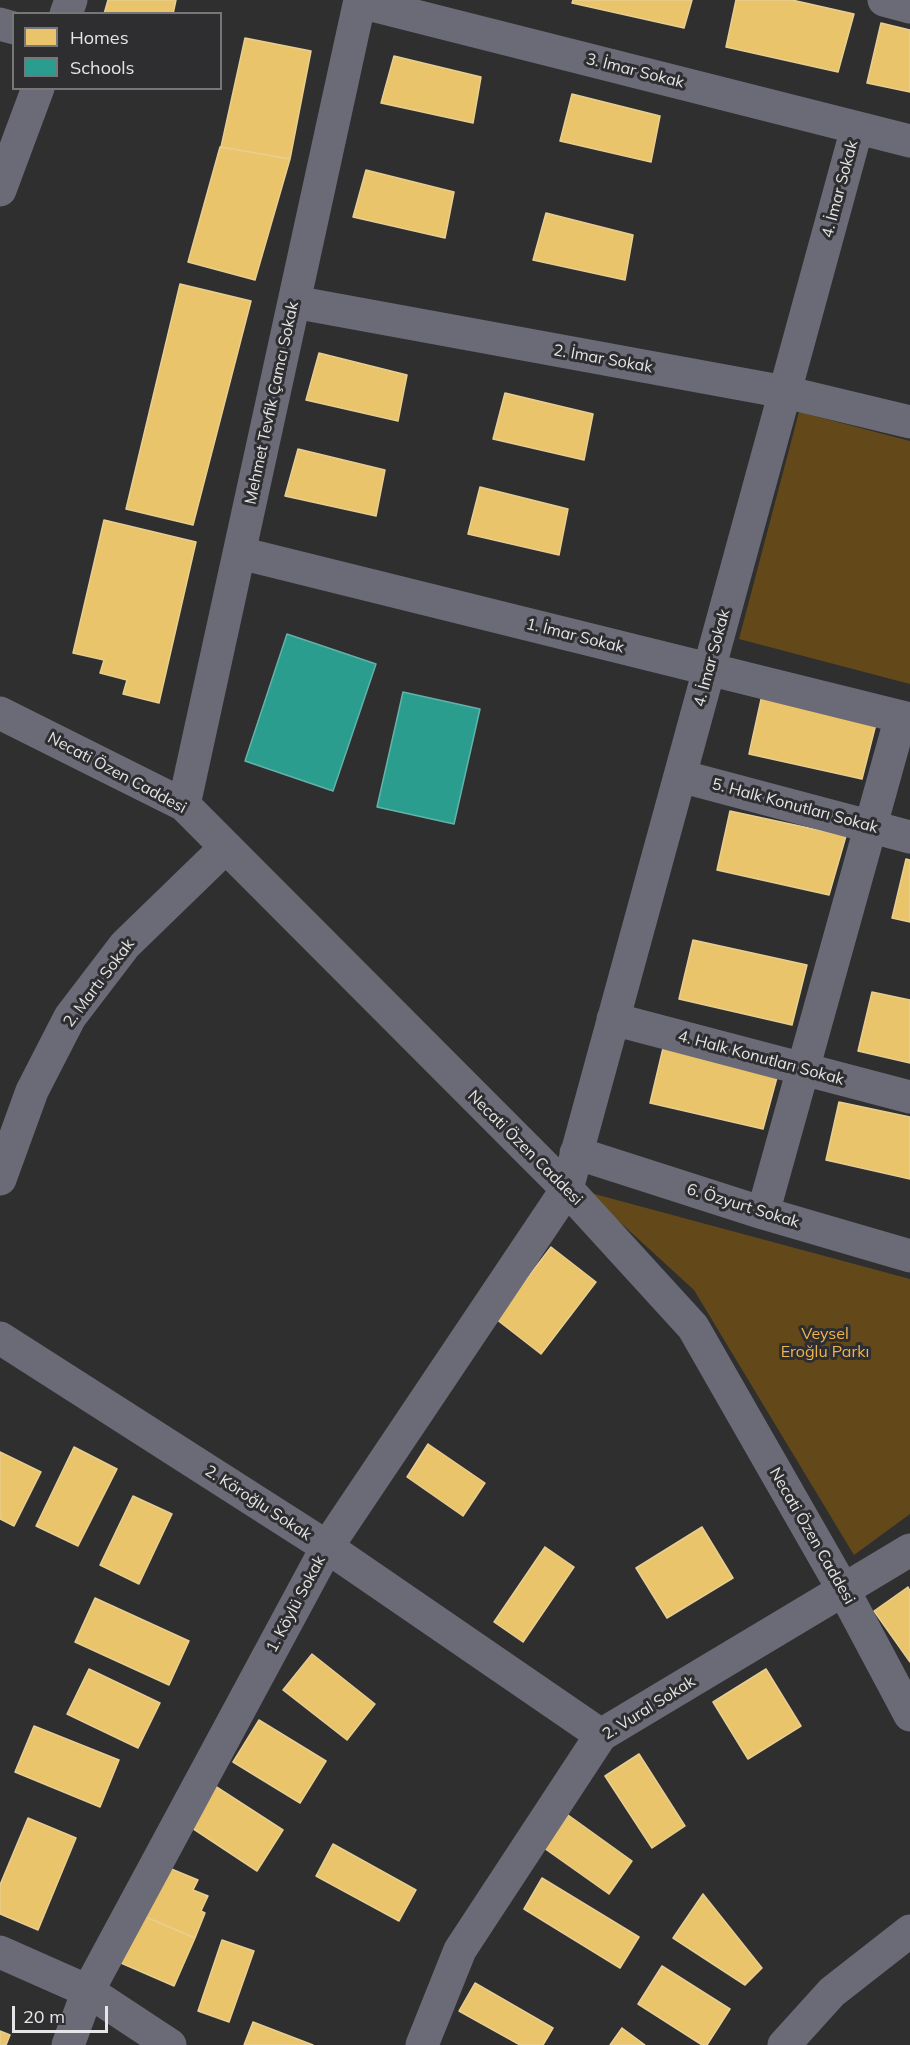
<!DOCTYPE html>
<html>
<head>
<meta charset="utf-8">
<style>
	body { margin:0 }
	#map { position:relative; width:910px; height:2045px; overflow:hidden; background:#2f2f30; font-family:Mulish,sans-serif }
	canvas { display:block }
	.legend { position:absolute; left:12px; top:12px; width:210px; height:78px; box-sizing:border-box; background:#2e2e31; border:2px solid #77777a; margin:0; padding:8px 10px; list-style:none; font-size:18px; color:#e5e5e7 }
	.legend li { display:flex; align-items:center; gap:12px; height:30px }
	.legend b { width:30px; border:2px solid #77777a }
	.scale { position:absolute; left:12px; top:2006px; width:96px; height:27px; box-sizing:border-box; border:3px solid #e5e5e7; border-top:0; padding-left:8px; font-size:18px; line-height:21px; white-space:nowrap; color:#e5e5e7; -webkit-text-stroke:4px #2e2e31; paint-order:stroke }
</style>
</head>
<body>
<div id="map">
<canvas width="910" height="2045"></canvas>
<ul class="legend">
<li><b style="height:16px;background:#e9c46a"></b>Homes</li>
<li><b style="height:16px;background:#2a9d8f"></b>Schools</li>
</ul>
<div class="scale">20 m</div>
</div>
<script>
const ctx = document.querySelector('canvas').getContext('2d');
ctx.lineJoin = 'round';
function fill(path, color) {
  ctx.fillStyle = color;
  ctx.fill(path, 'evenodd');
}
function shape(rows) {
  const path = new Path2D();
  for (const r of rows) {
    path.moveTo(r[0], r[1]);
    for (let i = 2; i < r.length; i += 2) path.lineTo(r[i], r[i + 1]);
  }
  return path;
}
function trace(path, color, width, dash) {
  ctx.strokeStyle = color;
  ctx.lineWidth = width;
  ctx.lineCap = dash ? 'butt' : 'round';
  ctx.setLineDash(dash || []);
  ctx.stroke(path);
}
function write(font, color, halo, rows, align = 'center') {
  ctx.font = font + ' Mulish,sans-serif';
  ctx.lineWidth = 6;
  ctx.setLineDash([]);
  ctx.textBaseline = 'middle';
  ctx.strokeStyle = halo;
  ctx.fillStyle = color;
  for (const [text, x, y, turn = 0] of rows) {
    ctx.save();
    ctx.translate(x, y);
    ctx.rotate((+turn || 0) * Math.PI / 180);
    ctx.textAlign = isNaN(turn) ? turn : align;
    if (halo) ctx.strokeText(text, 0, 0);
    ctx.fillText(text, 0, 0);
    ctx.restore();
  }
}
const green = shape([
	[799,412,910,441,910,684,739,639],
	[587,1192,910,1279,910,1514,854,1555,694,1290]
]);
const homes = shape([
	[108,0,176,0,173,14,104,14,108,0],
	[573,0,692,0,684,28,572,3,573,0],
	[736,0,792,0,854,14,838,72,726,47,736,0],
	[881,23,910,30,910,92,867,83,881,23],
	[245,38,311,51,290,159,221,147,245,38],
	[394,56,481,77,473,123,381,103,394,56],
	[572,94,660,116,651,162,560,141,572,94],
	[220,147,290,159,255,280,188,262,220,147],
	[366,170,454,192,445,238,353,217,366,170],
	[546,213,633,235,625,280,533,260,546,213],
	[180,284,251,301,193,525,126,509,180,284],
	[319,353,407,375,398,421,306,400,319,353],
	[505,393,593,414,584,460,493,439,505,393],
	[298,449,385,470,376,516,285,496,298,449],
	[480,487,568,509,559,555,468,534,480,487],
	[104,520,196,542,159,703,123,694,127,680,100,673,104,660,73,653,104,520],
	[762,695,877,720,862,779,749,754,762,695],
	[730,811,846,836,829,895,717,870,730,811],
	[906,859,910,860,910,922,892,918,906,859],
	[693,940,807,965,792,1025,679,999,693,940],
	[872,992,910,1000,910,1063,858,1051,872,992],
	[664,1044,779,1070,763,1129,650,1103,664,1044],
	[839,1102,910,1117,910,1179,826,1160,839,1102],
	[551,1247,596,1282,541,1354,496,1319,551,1247],
	[428,1444,485,1483,463,1516,407,1477,428,1444],
	[74,1447,117,1469,78,1546,36,1526,74,1447],
	[0,1452,41,1472,14,1526,0,1519,0,1452],
	[133,1496,172,1514,139,1584,100,1565,133,1496],
	[702,1527,733,1578,667,1618,636,1568,702,1527],
	[545,1547,574,1567,523,1642,494,1622,545,1547],
	[908,1587,910,1591,910,1662,874,1611,908,1587],
	[95,1598,189,1641,169,1685,75,1642,95,1598],
	[312,1654,375,1704,347,1740,283,1690,312,1654],
	[89,1669,160,1703,138,1748,67,1714,89,1669],
	[766,1669,801,1726,748,1759,713,1702,766,1669],
	[259,1720,326,1761,300,1803,233,1762,259,1720],
	[34,1726,119,1760,100,1807,15,1772,34,1726],
	[639,1754,685,1826,652,1848,605,1776,639,1754],
	[215,1786,283,1830,257,1871,189,1826,215,1786],
	[568,1815,632,1861,609,1894,544,1848,568,1815],
	[28,1818,76,1838,38,1930,0,1914,0,1885,28,1818],
	[333,1844,416,1890,399,1921,316,1876,333,1844],
	[169,1868,198,1880,193,1890,208,1896,201,1911,205,1913,195,1938,141,1915,169,1868],
	[542,1878,639,1937,620,1968,524,1909,542,1878],
	[703,1894,762,1968,745,1985,673,1938,703,1894],
	[141,1915,195,1938,174,1986,121,1963,141,1915],
	[222,1940,254,1951,229,2022,198,2011,222,1940],
	[662,1966,730,2009,707,2045,702,2045,638,2004,662,1966],
	[475,1983,553,2028,543,2045,520,2045,459,2011,475,1983],
	[253,2022,313,2045,244,2045,253,2022],
	[622,2028,645,2045,610,2045,622,2028],
	[0,2031,10,2035,6,2045,0,2045,0,2031]
]);
const schools = shape([
	[287,634,376,664,333,791,245,761,287,634],
	[403,692,480,709,454,824,377,807,403,692]
]);
const minor = shape([
	[884,0,910,7],
	[360,2,910,141],
	[66,14,71,0],
	[0,24,14,28],
	[0,190,38,88],
	[294,302,785,392,910,422],
	[240,553,910,719],
	[0,713,184,805,567,1189,693,1327,844,1591,910,1715],
	[680,776,910,837],
	[184,805,360,0],
	[613,1019,910,1097],
	[576,1153,763,1213,910,1256],
	[0,1179,32,1091,70,1017,125,945,225,848],
	[763,1213,901,717],
	[0,1338,327,1547,601,1735],
	[0,1952,88,1991,170,2045],
	[68,2045,88,1991,327,1547,567,1189,857,128],
	[422,2045,460,1950,601,1735,910,1550],
	[784,2045,832,1992,910,1931]
]);
const streetNames = [
	["3. İmar Sokak",635,71,14],
	["4. İmar Sokak",840,189,-75],
	["2. İmar Sokak",603,359,10],
	["Mehmet Tevfik Çamcı Sokak",272,403,-78],
	["1. İmar Sokak",575,636,14],
	["4. İmar Sokak",712,658,-75],
	["Necati Özen Caddesi",117,773,28],
	["5. Halk Konutları Sokak",795,806,15],
	["2. Martı Sokak",99,983,-53],
	["4. Halk Konutları Sokak",761,1058,15],
	["Necati Özen Caddesi",525,1148,45],
	["6. Özyurt Sokak",743,1206,17],
	["2. Köroğlu Sokak",258,1503,33],
	["Necati Özen Caddesi",812,1536,60],
	["1. Köylü Sokak",296,1604,-62],
	["2. Vural Sokak",649,1708,-32]
];
const parkNames = [
	["Veysel",825,1334],
	["Eroğlu Parkı",825,1352]
];
fill(green, '#63491a');
fill(homes, '#e9c46a');
trace(homes, '#e8ce90', 1.5);
fill(schools, '#2a9d8f');
trace(schools, '#62b3a9', 1.5);
trace(minor, '#6b6a77', 33);
write('16px', '#e5e5e7', '#2e2e31', streetNames);
write('16px', '#efb44c', '#2e2e31', parkNames);
</script>
</body>
</html>
